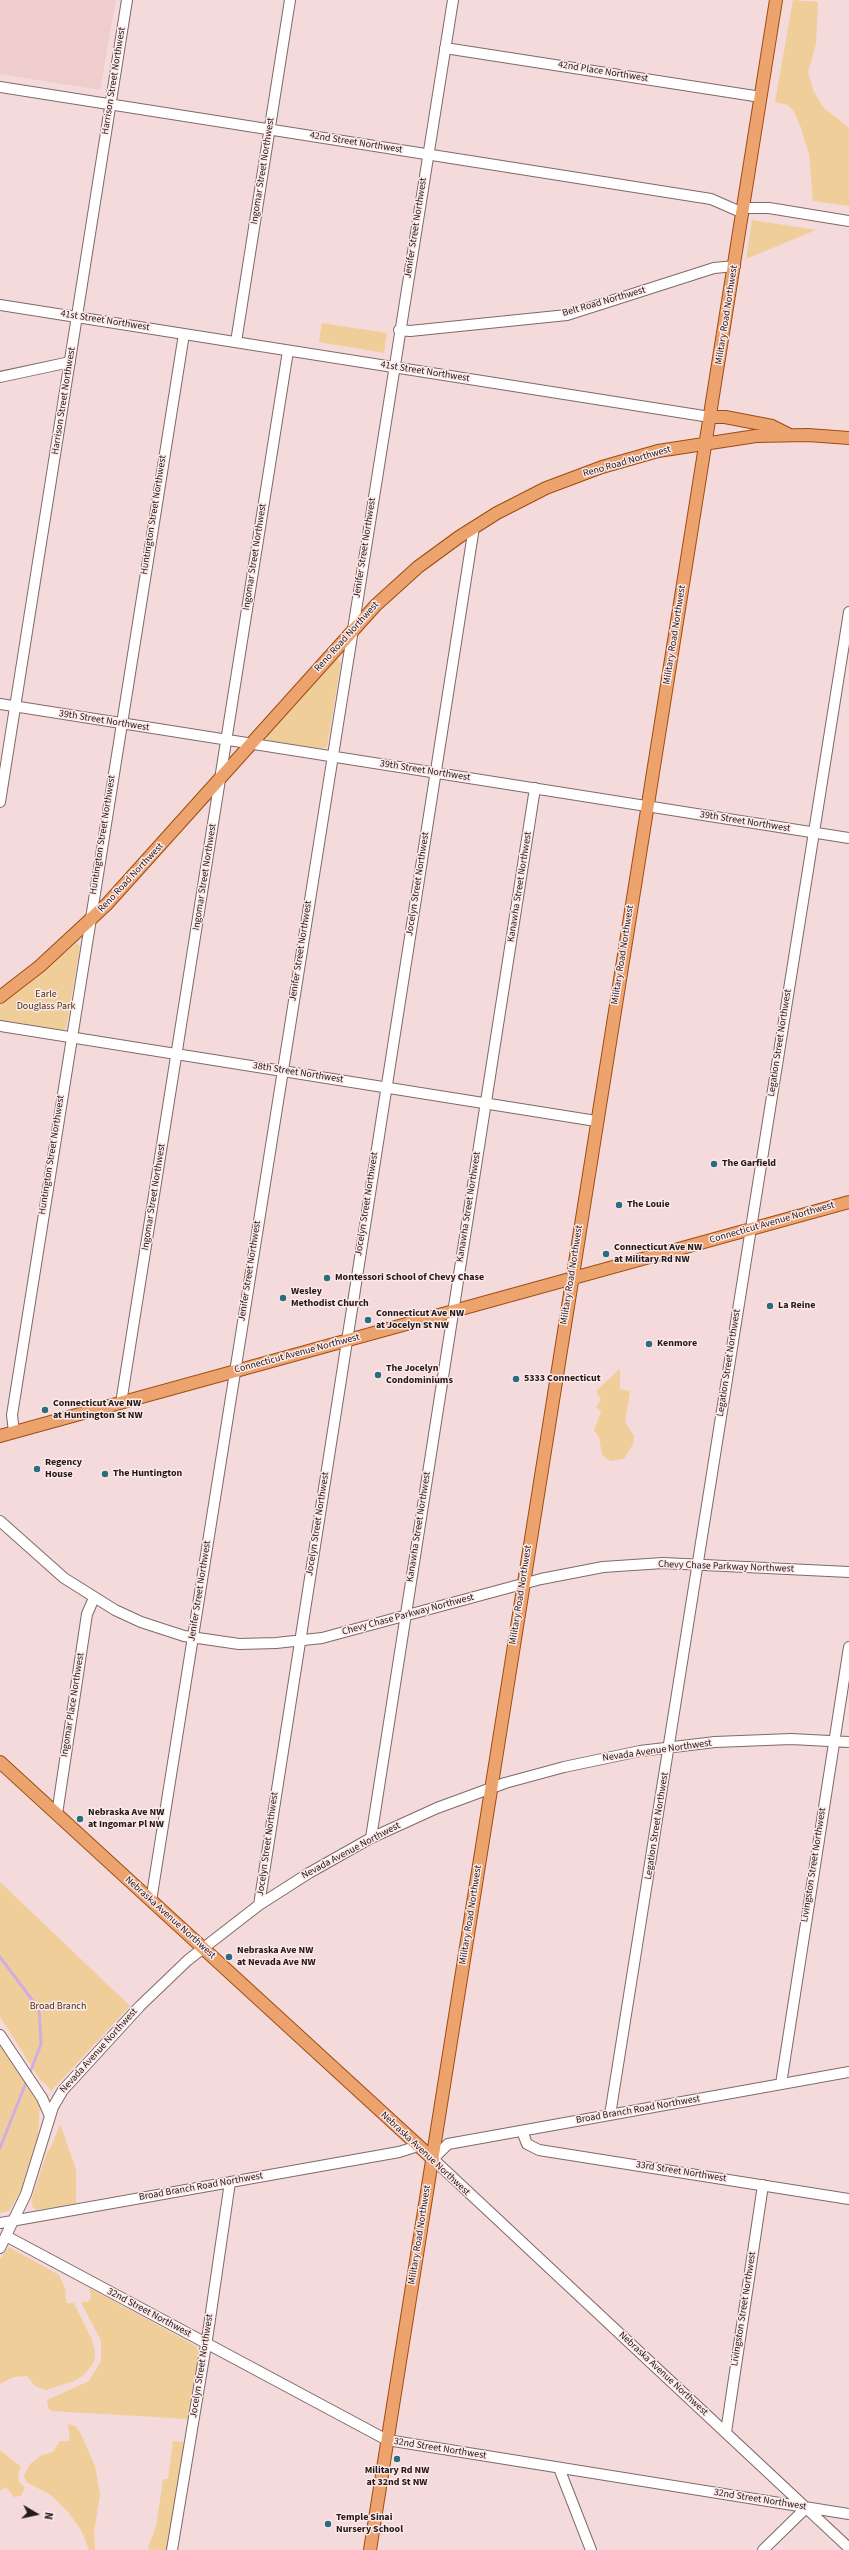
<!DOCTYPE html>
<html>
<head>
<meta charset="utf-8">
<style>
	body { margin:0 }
	#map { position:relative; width:849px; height:2550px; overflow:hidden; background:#f4dadb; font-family:"Source Sans 3",sans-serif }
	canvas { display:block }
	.north { position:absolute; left:16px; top:2494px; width:40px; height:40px; -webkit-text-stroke:3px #fee9e9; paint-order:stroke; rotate:99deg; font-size:11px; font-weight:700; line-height:16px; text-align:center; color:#221919 }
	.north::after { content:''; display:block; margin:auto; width:14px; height:18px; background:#221919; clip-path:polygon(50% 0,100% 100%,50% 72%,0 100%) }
</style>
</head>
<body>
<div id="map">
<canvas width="849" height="2550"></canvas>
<div class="north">N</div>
</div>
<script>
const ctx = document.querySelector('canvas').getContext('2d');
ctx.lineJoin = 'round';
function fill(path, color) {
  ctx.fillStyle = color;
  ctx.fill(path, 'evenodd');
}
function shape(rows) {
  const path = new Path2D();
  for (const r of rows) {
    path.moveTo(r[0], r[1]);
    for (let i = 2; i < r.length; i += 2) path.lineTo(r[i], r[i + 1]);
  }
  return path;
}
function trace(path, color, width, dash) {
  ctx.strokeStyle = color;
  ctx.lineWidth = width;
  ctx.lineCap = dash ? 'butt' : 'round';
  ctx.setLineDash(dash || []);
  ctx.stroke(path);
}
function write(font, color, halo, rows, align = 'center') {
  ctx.font = font + ' "Source Sans 3",sans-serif';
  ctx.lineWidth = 3;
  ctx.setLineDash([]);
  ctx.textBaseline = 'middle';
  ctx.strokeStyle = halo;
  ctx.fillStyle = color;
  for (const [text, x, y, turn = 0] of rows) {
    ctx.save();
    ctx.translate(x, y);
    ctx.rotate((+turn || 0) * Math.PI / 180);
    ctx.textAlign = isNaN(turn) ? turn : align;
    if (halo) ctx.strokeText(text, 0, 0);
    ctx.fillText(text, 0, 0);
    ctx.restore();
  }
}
const built = shape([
	[0,0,116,0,100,90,0,74]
]);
const green = shape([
	[793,0,818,2,816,44,808,72,814,92,823,107,849,128,849,206,813,201,809,154,800,125,793,110,788,105,775,102],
	[752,220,816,230,746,259],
	[322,323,387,333,384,353,319,342],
	[334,659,338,659,341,663,327,747,321,749,267,740,267,735],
	[77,943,80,947,66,1029,62,1030,0,1020,0,1005],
	[620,1369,620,1389,630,1391,625,1422,634,1436,633,1444,624,1459,610,1461,602,1455,599,1437,594,1430,601,1412,596,1407,601,1400,596,1391],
	[0,1882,130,2006,51,2091,45,2083,41,2081,0,2017],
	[0,2044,40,2106,38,2135,21,2190,9,2211,0,2213],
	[60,2124,76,2169,76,2204,37,2210,33,2208,31,2201,47,2152,51,2147],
	[9,2247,59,2275,66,2290,65,2295,67,2303,74,2303,92,2340,95,2352,94,2362,84,2375,74,2381,46,2390,35,2386,27,2376,14,2377,0,2384,0,2259],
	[89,2288,196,2346,199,2352,188,2419,52,2411,48,2408,47,2400,89,2381,101,2361,101,2341,81,2302,88,2302,91,2298],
	[68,2424,75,2426,80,2432,95,2466,100,2494,94,2533,95,2550,89,2550,81,2530,68,2512,51,2495,26,2482,24,2475,31,2463,42,2455,53,2452,60,2441,70,2441],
	[173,2441,184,2442,167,2550,150,2550,148,2547,156,2527,163,2479,168,2479],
	[0,2450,21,2467,18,2473,19,2482,25,2488,21,2496,14,2497,6,2487,0,2491]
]);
const stream = shape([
	[0,1957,39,2009,41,2044,29,2075],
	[0,2148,27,2080]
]);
const minor = shape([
	[445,48,761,97],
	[0,87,711,199,743,213],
	[743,208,769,208,849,221],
	[0,305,710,417],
	[399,330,410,331,567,315,714,268,735,266],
	[236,342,290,0],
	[0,377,70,362],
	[0,704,849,838],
	[0,802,127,0],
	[0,1026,596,1121],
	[121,1403,288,351],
	[14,1432,12,1415,184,334],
	[0,1521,64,1578,115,1610,141,1622,184,1636,239,1644,276,1643,322,1638,541,1579,603,1567,663,1563,849,1572],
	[57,1814,87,1614,94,1598],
	[371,1838,535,788],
	[151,1901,453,0],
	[259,1905,474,527],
	[0,2035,42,2098,50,2116],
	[849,2072,448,2144,433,2159,849,2548],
	[781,2084,849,1647],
	[610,2115,849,612],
	[522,2131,527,2144,539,2150,849,2199],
	[0,2223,399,2152,418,2146],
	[6,2236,387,2440,849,2514],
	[0,2248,26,2194,53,2107,63,2090,140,2006,188,1960,259,1905,309,1873,371,1838,437,1808,505,1783,564,1767,640,1751,715,1742,791,1739,849,1742],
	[726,2432,763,2185],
	[559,2468,591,2550],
	[172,2550,208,2333,230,2182],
	[763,2550,806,2508]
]);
const major = shape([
	[710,417,725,417,772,426,788,434],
	[0,997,40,966,107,904,376,605,418,567,459,537,497,513,546,488,602,467,658,451,756,436,808,435,849,438],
	[0,1436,849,1202],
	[0,1762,433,2159],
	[370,2550,776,0]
]);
const markers = [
	[714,1164,4,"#2c6c80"],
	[619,1205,4,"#2c6c80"],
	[606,1254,4,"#2c6c80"],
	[327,1278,4,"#2c6c80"],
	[283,1298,4,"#2c6c80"],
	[770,1306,4,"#2c6c80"],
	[368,1320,4,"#2c6c80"],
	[649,1344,4,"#2c6c80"],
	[378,1375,4,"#2c6c80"],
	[516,1379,4,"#2c6c80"],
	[45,1410,4,"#2c6c80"],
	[37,1469,4,"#2c6c80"],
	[105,1474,4,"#2c6c80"],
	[80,1819,4,"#2c6c80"],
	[229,1957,4,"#2c6c80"],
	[397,2459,4,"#2c6c80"],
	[328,2524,4,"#2c6c80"]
];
const streetNames = [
	["42nd Place Northwest",603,72,9],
	["Harrison Street Northwest",114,81,-81],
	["42nd Street Northwest",356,143,9],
	["Ingomar Street Northwest",263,171,-81],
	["Jenifer Street Northwest",416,228,-81],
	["Belt Road Northwest",604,302,-16],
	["Military Road Northwest",727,315,-81],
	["41st Street Northwest",105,321,9],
	["41st Street Northwest",425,372,9],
	["Harrison Street Northwest",64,401,-81],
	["Reno Road Northwest",627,462,-16],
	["Huntington Street Northwest",154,515,-81],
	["Jenifer Street Northwest",365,548,-81],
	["Ingomar Street Northwest",255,557,-81],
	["Military Road Northwest",675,635,-81],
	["Reno Road Northwest",347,637,-48],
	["39th Street Northwest",104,721,9],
	["39th Street Northwest",425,771,9],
	["39th Street Northwest",745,822,9],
	["Huntington Street Northwest",103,835,-81],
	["Ingomar Street Northwest",205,877,-81],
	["Reno Road Northwest",131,878,-47],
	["Jocelyn Street Northwest",418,884,-81],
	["Kanawha Street Northwest",520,887,-81],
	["Jenifer Street Northwest",301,951,-81],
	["Military Road Northwest",623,955,-81],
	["Legation Street Northwest",780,1043,-81],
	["38th Street Northwest",298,1073,9],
	["Huntington Street Northwest",52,1155,-81],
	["Ingomar Street Northwest",154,1197,-81],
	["Jocelyn Street Northwest",367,1204,-81],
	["Kanawha Street Northwest",469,1207,-81],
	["Connecticut Avenue Northwest",772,1223,-16],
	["Jenifer Street Northwest",250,1271,-81],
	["Military Road Northwest",572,1275,-81],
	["Connecticut Avenue Northwest",297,1354,-15],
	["Legation Street Northwest",729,1363,-81],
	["Jocelyn Street Northwest",318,1524,-81],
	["Kanawha Street Northwest",419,1527,-81],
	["Chevy Chase Parkway Northwest",726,1567,2],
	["Jenifer Street Northwest",200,1591,-81],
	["Military Road Northwest",521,1595,-81],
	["Chevy Chase Parkway Northwest",408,1615,-15],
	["Ingomar Place Northwest",73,1705,-81],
	["Nevada Avenue Northwest",657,1751,-8],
	["Legation Street Northwest",657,1826,-81],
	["Jocelyn Street Northwest",268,1844,-82],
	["Nevada Avenue Northwest",351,1851,-28],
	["Livingston Street Northwest",814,1865,-81],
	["Military Road Northwest",471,1915,-81],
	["Nebraska Avenue Northwest",170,1918,42],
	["Nevada Avenue Northwest",99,2051,-48],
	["Broad Branch Road Northwest",638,2110,-10],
	["Nebraska Avenue Northwest",425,2154,43],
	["33rd Street Northwest",681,2172,9],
	["Broad Branch Road Northwest",201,2187,-10],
	["Military Road Northwest",420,2235,-81],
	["Livingston Street Northwest",744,2309,-81],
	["32nd Street Northwest",149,2313,28],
	["Jocelyn Street Northwest",202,2366,-81],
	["Nebraska Avenue Northwest",663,2374,43],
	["32nd Street Northwest",440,2449,9],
	["32nd Street Northwest",760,2500,9]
];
const parkNames = [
	["Earle",46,995],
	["Douglass Park",46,1007],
	["Broad Branch",58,2007]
];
const poiNames = [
	["The Garfield",722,1164],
	["The Louie",627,1205],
	["Connecticut Ave NW",614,1248],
	["at Military Rd NW",614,1260],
	["Montessori School of Chevy Chase",335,1278],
	["Wesley",291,1292],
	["Methodist Church",291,1304],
	["La Reine",778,1306],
	["Connecticut Ave NW",376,1314],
	["at Jocelyn St NW",376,1326],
	["Kenmore",657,1344],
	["The Jocelyn",386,1369],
	["Condominiums",386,1381],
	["5333 Connecticut",524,1379],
	["Connecticut Ave NW",53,1404],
	["at Huntington St NW",53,1416],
	["Regency",45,1463],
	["House",45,1475],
	["The Huntington",113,1474],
	["Nebraska Ave NW",88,1813],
	["at Ingomar Pl NW",88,1825],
	["Nebraska Ave NW",237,1951],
	["at Nevada Ave NW",237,1963],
	["Military Rd NW",397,2471,"center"],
	["at 32nd St NW",397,2483,"center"],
	["Temple Sinai",336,2518],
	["Nursery School",336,2530]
];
fill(built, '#f0cdcd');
fill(green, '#f0ce99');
trace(stream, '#d2ade4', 3);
trace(minor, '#7f6969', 12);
trace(major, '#9e4b11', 14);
trace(minor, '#fff', 10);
trace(major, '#eda36e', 12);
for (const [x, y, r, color] of markers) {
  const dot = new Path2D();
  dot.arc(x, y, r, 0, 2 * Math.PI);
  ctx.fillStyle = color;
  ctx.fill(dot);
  trace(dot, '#fee9e9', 1.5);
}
write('10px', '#221919', '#fee9e9', streetNames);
write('10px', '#403016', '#fee9e9', parkNames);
write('bold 10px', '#221919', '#fee9e9', poiNames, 'left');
</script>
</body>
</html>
